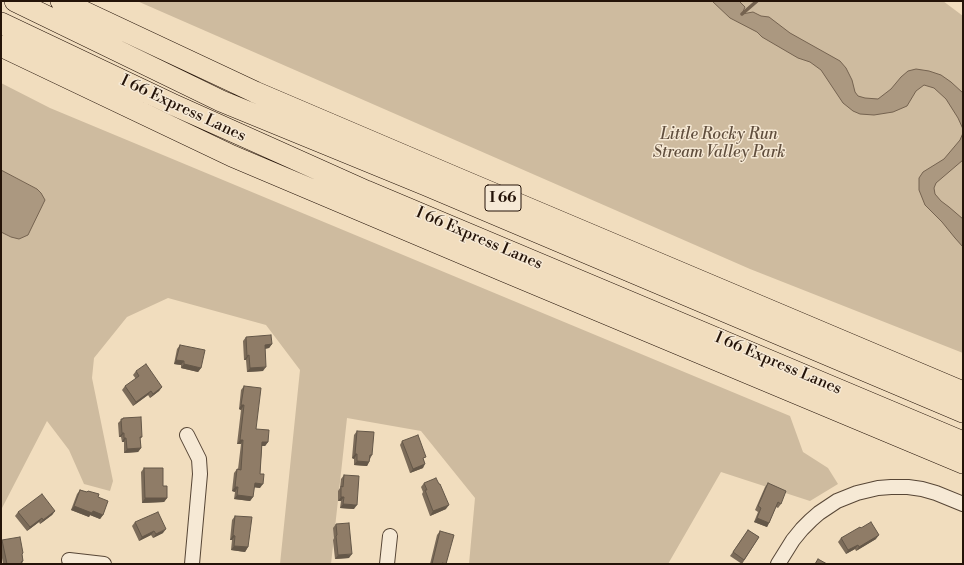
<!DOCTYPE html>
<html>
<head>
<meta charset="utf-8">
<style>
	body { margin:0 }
	#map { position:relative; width:964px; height:565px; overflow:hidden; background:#f1ddbe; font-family:"Libre Bodoni",serif }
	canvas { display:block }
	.frame { position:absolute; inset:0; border:2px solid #241308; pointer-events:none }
</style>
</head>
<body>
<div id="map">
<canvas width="964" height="565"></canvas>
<div class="frame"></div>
</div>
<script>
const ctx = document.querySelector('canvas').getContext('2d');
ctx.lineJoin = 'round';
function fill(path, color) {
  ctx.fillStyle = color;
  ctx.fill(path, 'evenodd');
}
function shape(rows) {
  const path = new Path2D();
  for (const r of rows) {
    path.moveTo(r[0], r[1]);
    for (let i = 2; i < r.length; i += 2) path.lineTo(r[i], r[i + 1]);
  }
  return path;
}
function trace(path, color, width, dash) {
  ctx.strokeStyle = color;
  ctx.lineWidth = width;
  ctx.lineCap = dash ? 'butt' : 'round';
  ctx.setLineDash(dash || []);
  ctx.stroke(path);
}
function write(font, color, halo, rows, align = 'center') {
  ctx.font = font + ' "Libre Bodoni",serif';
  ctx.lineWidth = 3;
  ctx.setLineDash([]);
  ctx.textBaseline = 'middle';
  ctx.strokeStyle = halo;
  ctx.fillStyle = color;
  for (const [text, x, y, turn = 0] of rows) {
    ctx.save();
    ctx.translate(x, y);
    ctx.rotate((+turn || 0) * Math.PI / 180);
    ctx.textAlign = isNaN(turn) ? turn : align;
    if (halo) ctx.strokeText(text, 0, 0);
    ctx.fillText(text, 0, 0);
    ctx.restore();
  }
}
const green = shape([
	[137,1,943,1,963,16,963,353,750,269],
	[1,83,50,108,790,416,803,452,828,468,838,484,810,501,721,472,668,564,469,564,475,498,421,431,347,418,331,564,280,564,300,370,266,325,168,298,127,317,94,358,92,378,113,481,110,491,84,484,69,450,47,421,1,510,1,232,11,237,37,189,1,170]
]);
const water = shape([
	[712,1,739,1,745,7,742,14,753,12,761,16,769,17,790,33,840,61,846,68,852,80,855,92,858,96,865,98,878,99,891,89,901,77,908,71,916,69,929,71,941,75,951,82,963,93,963,160,936,183,934,188,935,194,941,201,949,207,963,219,963,247,955,238,942,222,925,205,919,190,919,178,923,172,944,159,960,140,963,133,963,129,958,118,946,99,934,88,924,85,916,91,907,106,893,112,874,115,860,114,853,111,843,103,821,70,810,62,798,58,762,37,757,32,730,18,712,1],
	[1,170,37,189,41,193,45,200,28,235,19,239,11,237,1,232,1,170]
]);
const stream = shape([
	[742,14,757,1]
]);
const minor = shape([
	[187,435,199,459,200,474,192,564],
	[69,560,104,564],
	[387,564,390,536],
	[778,564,793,540,802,529,811,520,819,513,837,501,857,493,878,488,891,487,908,487,922,489,936,493,963,504]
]);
const highway = shape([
	[15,1,221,101,426,185,963,412],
	[61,1,255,92,459,179,963,392],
	[1,23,174,105,366,191,963,442],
	[1,46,232,156,504,271,963,463]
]);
const wall = shape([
	[246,337,272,344,269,348,265,349,263,371,247,372,246,360,244,360,243,341],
	[180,345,201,368,198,372,181,368,181,365,174,364,177,349],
	[136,371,162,387,159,391,150,398,148,395,133,406,122,390,125,386,136,379,133,375],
	[244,386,256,429,268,442,265,446,262,446,260,474,260,488,254,487,253,497,250,501,234,499,235,492,232,491,234,473,237,469,238,469,241,444,237,444,241,410,239,409,241,390],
	[123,418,142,437,140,439,141,448,138,452,124,453,124,442,122,442,121,437,119,437,118,423],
	[357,431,372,455,370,459,369,462,367,466,354,465,354,459,352,458,354,435],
	[402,441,424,460,423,468,410,473,400,445],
	[144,468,163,486,167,498,164,502,142,503,141,472],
	[344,475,354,509,340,508,341,501,338,501,338,491,340,488,341,479],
	[424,483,446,509,430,516,422,494,423,492,421,487],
	[768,483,781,504,778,508,776,507,769,523,767,527,754,522,758,512,755,510,765,487],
	[80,490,87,492,88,491,98,497,103,515,100,519,90,515,89,517,71,510,77,494],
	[55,511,52,515,40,524,39,522,27,531,15,516,18,512],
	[235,516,248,547,245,552,231,550,232,540,230,540,232,520],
	[135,522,163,533,153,538,151,535,139,541,132,526],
	[336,524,349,558,335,559,333,540,334,538,333,528],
	[861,528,876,539,856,551,855,549,846,554,838,542,841,538],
	[748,530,759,537,742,564,730,556],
	[440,531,446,564,430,564,437,535],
	[2,540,23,553,22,554,23,561,22,564,3,564,1,552,1,542]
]);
const shadedWall = shape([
	[272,344,269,348,262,349,265,345],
	[249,355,246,360,244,360,247,356],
	[176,360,184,361,181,365,174,364],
	[184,364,201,368,198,372,181,368],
	[266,367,263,371,247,372,250,368],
	[162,387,159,391,150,398,153,394],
	[151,391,148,395,133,406,136,402],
	[241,405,244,405,241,410,239,409],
	[122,433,124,433,121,437,119,437],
	[124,438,126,438,124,442,122,442],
	[240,440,243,440,241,444,237,444],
	[262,442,268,442,265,446,260,446],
	[141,448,138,452,124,453,127,449],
	[355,454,357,454,354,459,352,458],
	[357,461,369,462,367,466,354,465],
	[425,464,423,468,410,473,413,469],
	[255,483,263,484,260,488,252,487],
	[235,487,238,487,235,492,232,491],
	[237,495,253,497,250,501,234,499],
	[341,497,344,497,341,501,338,501],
	[145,498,167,498,164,502,142,503],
	[343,504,357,505,354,509,340,508],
	[449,505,446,509,430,516,433,511],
	[74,506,93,511,103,515,100,519,90,515,89,517,71,510],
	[55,511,52,515,40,524,43,520],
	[42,518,39,522,27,531,30,527],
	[757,518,769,523,767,527,754,522],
	[166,529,163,533,153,538,156,534],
	[154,531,151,535,139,541,142,537],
	[233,535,235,536,232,540,230,540],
	[879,535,876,539,856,551,859,547],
	[858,545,855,549,846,554,848,550],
	[234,546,248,547,245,552,231,550],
	[352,554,349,558,335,559,338,555]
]);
const building = shape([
	[271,335,272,344,265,345,266,367,250,368,249,355,247,356,246,337,271,335],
	[180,345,205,350,201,368,184,364,184,361,176,360,180,345],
	[146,364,162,387,153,394,151,391,136,402,125,386,139,376,136,371,146,364],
	[244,386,261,388,256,429,269,430,268,442,262,442,260,474,264,474,263,484,255,483,253,497,237,495,238,487,235,487,237,469,241,470,243,440,240,440,244,405,241,405,244,386],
	[141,417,142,437,140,437,141,448,127,449,126,438,124,438,124,433,122,433,121,419,123,419,123,418,141,417],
	[357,431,374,432,372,455,370,455,369,462,357,461,357,454,355,454,357,431],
	[418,435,426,457,423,458,425,464,413,469,402,441,418,435],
	[144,468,163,468,163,486,167,486,167,498,145,498,144,468],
	[344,475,359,476,357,505,343,504,344,497,341,497,341,486,343,487,344,475],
	[436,478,439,484,440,484,449,505,433,511,425,490,427,490,424,483,436,478],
	[768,483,786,491,781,504,778,502,769,523,757,518,761,508,758,506,768,483],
	[80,490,87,492,88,491,99,494,98,497,108,501,103,515,93,511,92,513,74,506,80,490],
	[42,494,55,511,43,520,42,518,30,527,18,512,42,494],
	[158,512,166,529,156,534,154,531,142,537,135,522,158,512],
	[235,516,252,517,248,547,234,546,235,536,233,535,235,516],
	[871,522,879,535,859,547,858,545,848,550,841,538,860,527,861,528,871,522],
	[349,523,352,554,338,555,336,536,337,535,336,524,349,523],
	[748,530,759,537,744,560,733,552,748,530],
	[440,531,454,535,446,564,442,563,442,564,432,564,440,531],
	[20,537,23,553,22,554,23,561,21,562,22,564,7,564,2,540,20,537],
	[818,559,827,564,815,564,818,559]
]);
const shields = [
	[503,198,36]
];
const shieldNames = [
	["I 66",503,198]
];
const streetNames = [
	["I 66 Express Lanes",183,109,25],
	["I 66 Express Lanes",479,239,23],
	["I 66 Express Lanes",778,364,23]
];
const parkNames = [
	["Little Rocky Run",719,135],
	["Stream Valley Park",719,153]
];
fill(green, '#cebb9f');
fill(water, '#ab9880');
trace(water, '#756350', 1);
trace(stream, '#756350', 3.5);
trace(minor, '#574636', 16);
trace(highway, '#241308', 22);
trace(minor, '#f6e9d5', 14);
trace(highway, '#f1ddbe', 21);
fill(wall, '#7b6b59');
fill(shadedWall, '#645748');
fill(building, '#8f7c67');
trace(building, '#645748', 1);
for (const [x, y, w] of shields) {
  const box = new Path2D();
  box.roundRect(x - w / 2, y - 13, w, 26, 3);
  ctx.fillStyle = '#f6e9d5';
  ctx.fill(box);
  trace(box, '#241308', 1);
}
write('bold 15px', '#241308', null, shieldNames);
write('16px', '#241308', '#f6e9d5', streetNames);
write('italic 16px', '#604e3d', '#f6e9d5', parkNames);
</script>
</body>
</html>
